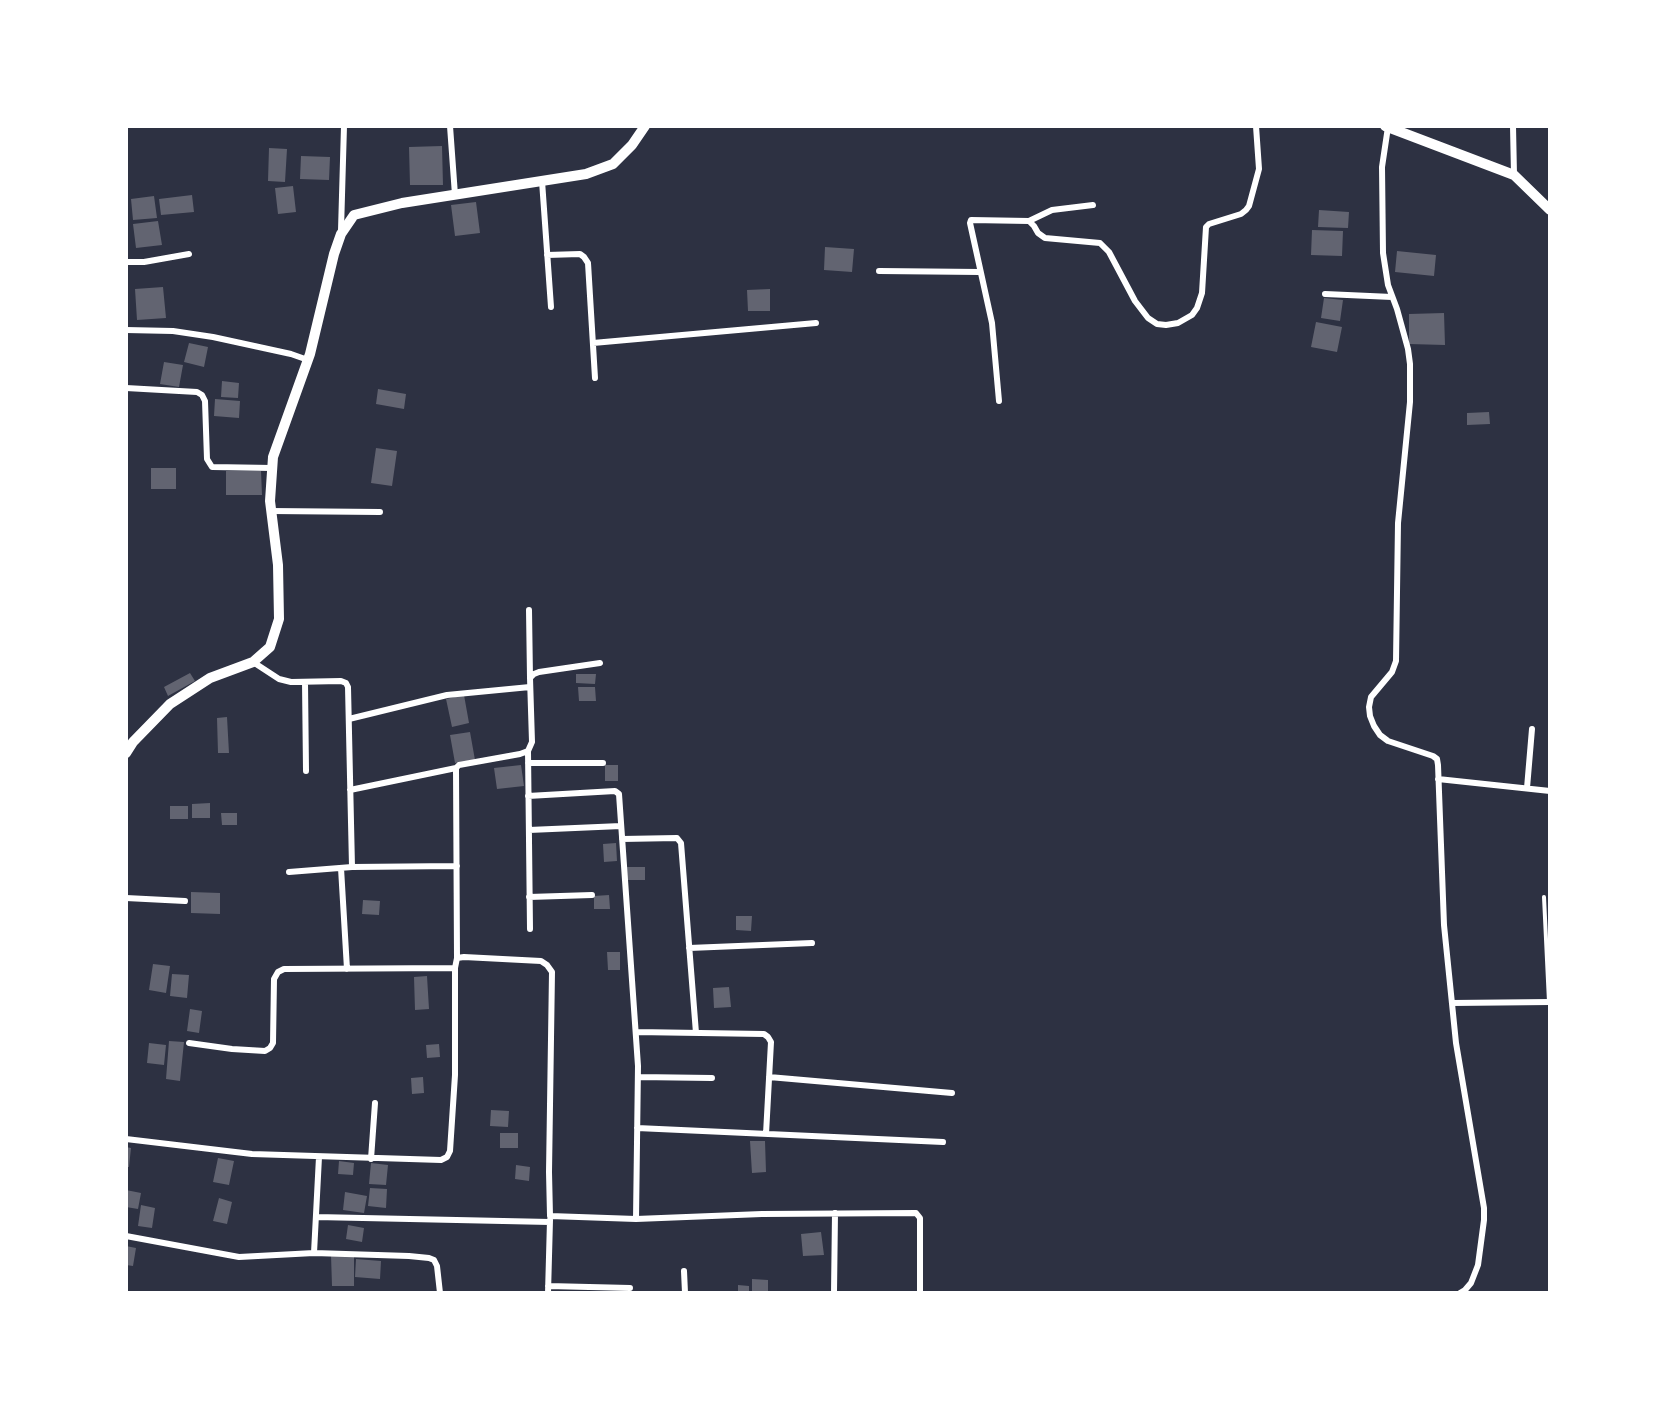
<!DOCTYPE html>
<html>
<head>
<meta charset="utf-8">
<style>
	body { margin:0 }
	#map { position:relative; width:1676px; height:1419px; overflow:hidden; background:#2d3142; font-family:"Source Sans 3",sans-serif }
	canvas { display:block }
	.frame { position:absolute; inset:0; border:128px solid #fff; pointer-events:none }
</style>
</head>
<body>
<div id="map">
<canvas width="1676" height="1419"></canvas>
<div class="frame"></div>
</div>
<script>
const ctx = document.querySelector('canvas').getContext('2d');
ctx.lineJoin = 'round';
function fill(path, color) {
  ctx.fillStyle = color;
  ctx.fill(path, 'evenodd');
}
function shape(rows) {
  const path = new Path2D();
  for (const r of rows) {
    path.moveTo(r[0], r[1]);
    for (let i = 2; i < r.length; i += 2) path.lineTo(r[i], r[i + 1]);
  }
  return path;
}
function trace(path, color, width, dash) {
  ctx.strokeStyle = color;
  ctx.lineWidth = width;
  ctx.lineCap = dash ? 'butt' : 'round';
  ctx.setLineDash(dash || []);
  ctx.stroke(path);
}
const building = shape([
	[442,146,443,185,410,185,409,147],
	[269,148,287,149,285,182,268,181],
	[301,156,330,157,329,180,300,179],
	[293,186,296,212,278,214,275,188],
	[192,195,194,212,161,215,159,199],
	[154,196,157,218,133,220,131,199],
	[476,202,480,233,455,236,451,205],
	[1319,210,1349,212,1348,228,1318,227],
	[158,221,162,245,136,248,133,224],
	[1312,230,1343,231,1342,256,1311,255],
	[825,247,854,249,852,272,824,270],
	[1397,251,1436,255,1434,276,1395,272],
	[163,287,166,318,137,320,135,289],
	[770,289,770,311,748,311,747,290],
	[1324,298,1343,300,1340,321,1321,318],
	[1444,313,1445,345,1409,344,1409,314],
	[1316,322,1342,327,1337,352,1311,347],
	[189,343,208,347,204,367,184,362],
	[164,362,183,365,179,387,160,384],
	[222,381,239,383,238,398,221,397],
	[378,389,406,394,404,409,376,404],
	[215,399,240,401,239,418,214,416],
	[1489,412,1490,424,1467,425,1467,413],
	[376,448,397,451,392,486,371,483],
	[151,468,176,468,176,489,151,489],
	[226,471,261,471,262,495,226,495],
	[190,673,195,681,168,696,164,687],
	[576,674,596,674,595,684,576,683],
	[578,687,595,687,596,701,579,701],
	[464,695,469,723,452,727,446,699],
	[227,717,229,753,218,753,217,718],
	[470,732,475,760,455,763,450,735],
	[521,765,524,786,497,789,494,768],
	[605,765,618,765,618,781,605,781],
	[210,803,210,818,192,818,192,804],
	[170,806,188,806,188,819,170,819],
	[221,813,237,813,237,825,222,825],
	[616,843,617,861,604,862,603,844],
	[627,867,645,867,645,880,627,880],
	[191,892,220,893,220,914,191,913],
	[609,895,610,909,594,909,594,896],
	[363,900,380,901,379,915,362,914],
	[736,916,752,916,751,931,736,930],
	[607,952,620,952,620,970,608,970],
	[153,964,170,966,166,993,149,990],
	[172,974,189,975,187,998,170,996],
	[427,976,429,1009,415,1010,414,977],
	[729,987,731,1007,714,1008,713,988],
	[190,1009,202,1011,199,1033,187,1031],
	[169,1041,184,1042,180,1081,166,1079],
	[149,1043,166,1045,164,1065,147,1063],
	[439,1044,440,1057,427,1058,426,1045],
	[423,1077,424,1093,412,1094,411,1078],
	[491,1110,509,1111,508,1127,490,1126],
	[500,1133,518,1133,518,1148,500,1148],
	[750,1141,765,1141,766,1172,752,1173],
	[126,1147,131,1148,129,1167,126,1167],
	[218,1158,234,1161,229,1185,213,1182],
	[339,1161,354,1163,353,1175,338,1174],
	[371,1163,388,1165,386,1185,369,1184],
	[516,1165,530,1167,529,1181,515,1179],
	[370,1188,387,1189,386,1208,368,1206],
	[126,1190,141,1193,138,1209,126,1207],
	[345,1192,367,1196,364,1213,343,1210],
	[219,1198,232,1202,227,1224,213,1221],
	[141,1205,155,1208,152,1228,138,1226],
	[348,1225,364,1228,362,1242,346,1239],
	[821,1232,824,1255,803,1256,801,1234],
	[126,1246,136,1248,133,1266,126,1265],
	[354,1254,354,1286,332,1286,331,1255],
	[356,1259,381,1261,380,1279,355,1277],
	[752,1279,768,1280,768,1293,752,1293],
	[738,1285,749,1286,749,1293,738,1293]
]);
const service = shape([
	[1544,897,1549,1002]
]);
const minor = shape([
	[450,126,455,195],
	[1513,126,1514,175],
	[1388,127,1382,167,1383,253,1388,285,1397,309,1408,349,1410,364,1410,402,1398,523,1396,661,1392,672,1371,697,1369,707,1370,716,1374,726,1380,735,1388,741,1433,756,1437,759,1438,765,1444,925,1456,1043,1484,1208,1484,1220,1478,1265,1471,1283,1465,1290,1460,1293],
	[542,181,551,307],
	[1029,221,1052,210,1093,205],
	[341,230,344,126],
	[547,255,580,254,584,257,588,263,595,378],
	[126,262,144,262,189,254],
	[879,271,980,272],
	[1325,294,1392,297],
	[126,330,173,331,213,337,291,354,308,360],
	[593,343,816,323],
	[126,388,197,392,202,395,205,401,207,459,212,467,272,468],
	[999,401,992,323,970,223,971,220,1029,221,1034,226,1038,233,1045,238,1100,243,1109,252,1135,301,1148,318,1157,324,1166,325,1178,323,1192,315,1197,308,1202,293,1206,227,1209,224,1241,214,1246,210,1249,206,1259,169,1256,126],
	[271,511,380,512],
	[529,610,530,678],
	[253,662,279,679,291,682,341,681,346,683,348,687,352,867],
	[305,682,306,771],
	[349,719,447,695,530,687],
	[528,751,530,929],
	[528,763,603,763],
	[1438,779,1550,791],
	[1527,788,1532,729],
	[350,790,456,768],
	[528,796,615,791,619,794,638,1066,636,1219],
	[529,830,621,826],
	[622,839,677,838,681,843,696,1033],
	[341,868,347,969],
	[289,872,352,867,457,866],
	[529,897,592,895],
	[126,898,185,901],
	[689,948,812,943],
	[457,958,456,768,459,765,520,754,528,751,532,742,530,678,534,674,539,672,600,663],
	[1452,1003,1550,1002],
	[636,1032,764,1034,768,1037,771,1042,766,1134],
	[189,1043,232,1049,265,1051,270,1048,273,1043,274,979,278,972,284,969,455,968],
	[638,1077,712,1078],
	[769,1077,952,1093],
	[637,1128,943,1142],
	[126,1139,252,1154,441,1160,447,1157,450,1151,455,1075,455,968,457,958,464,957,541,961,547,965,552,972,549,1172,550,1216,636,1219,762,1214,916,1213,920,1218,920,1293],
	[371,1159,375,1103],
	[316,1217,550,1222],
	[126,1236,239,1257,314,1253,409,1256,429,1258,434,1260,437,1266,440,1293],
	[314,1253,319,1157],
	[684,1271,685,1293],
	[548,1286,630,1288],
	[548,1293,550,1220],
	[834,1293,835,1213]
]);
const tertiary = shape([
	[1385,126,1514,175,1550,210],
	[126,753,133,742,170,704,210,678,253,662,270,647,279,619,278,565,270,501,273,457,310,354,334,254,341,234,354,215,402,203,586,174,613,164,632,145,645,126]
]);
fill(building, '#626471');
trace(service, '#fff', 4);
trace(minor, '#fff', 6);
trace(tertiary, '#fff', 10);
</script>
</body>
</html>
